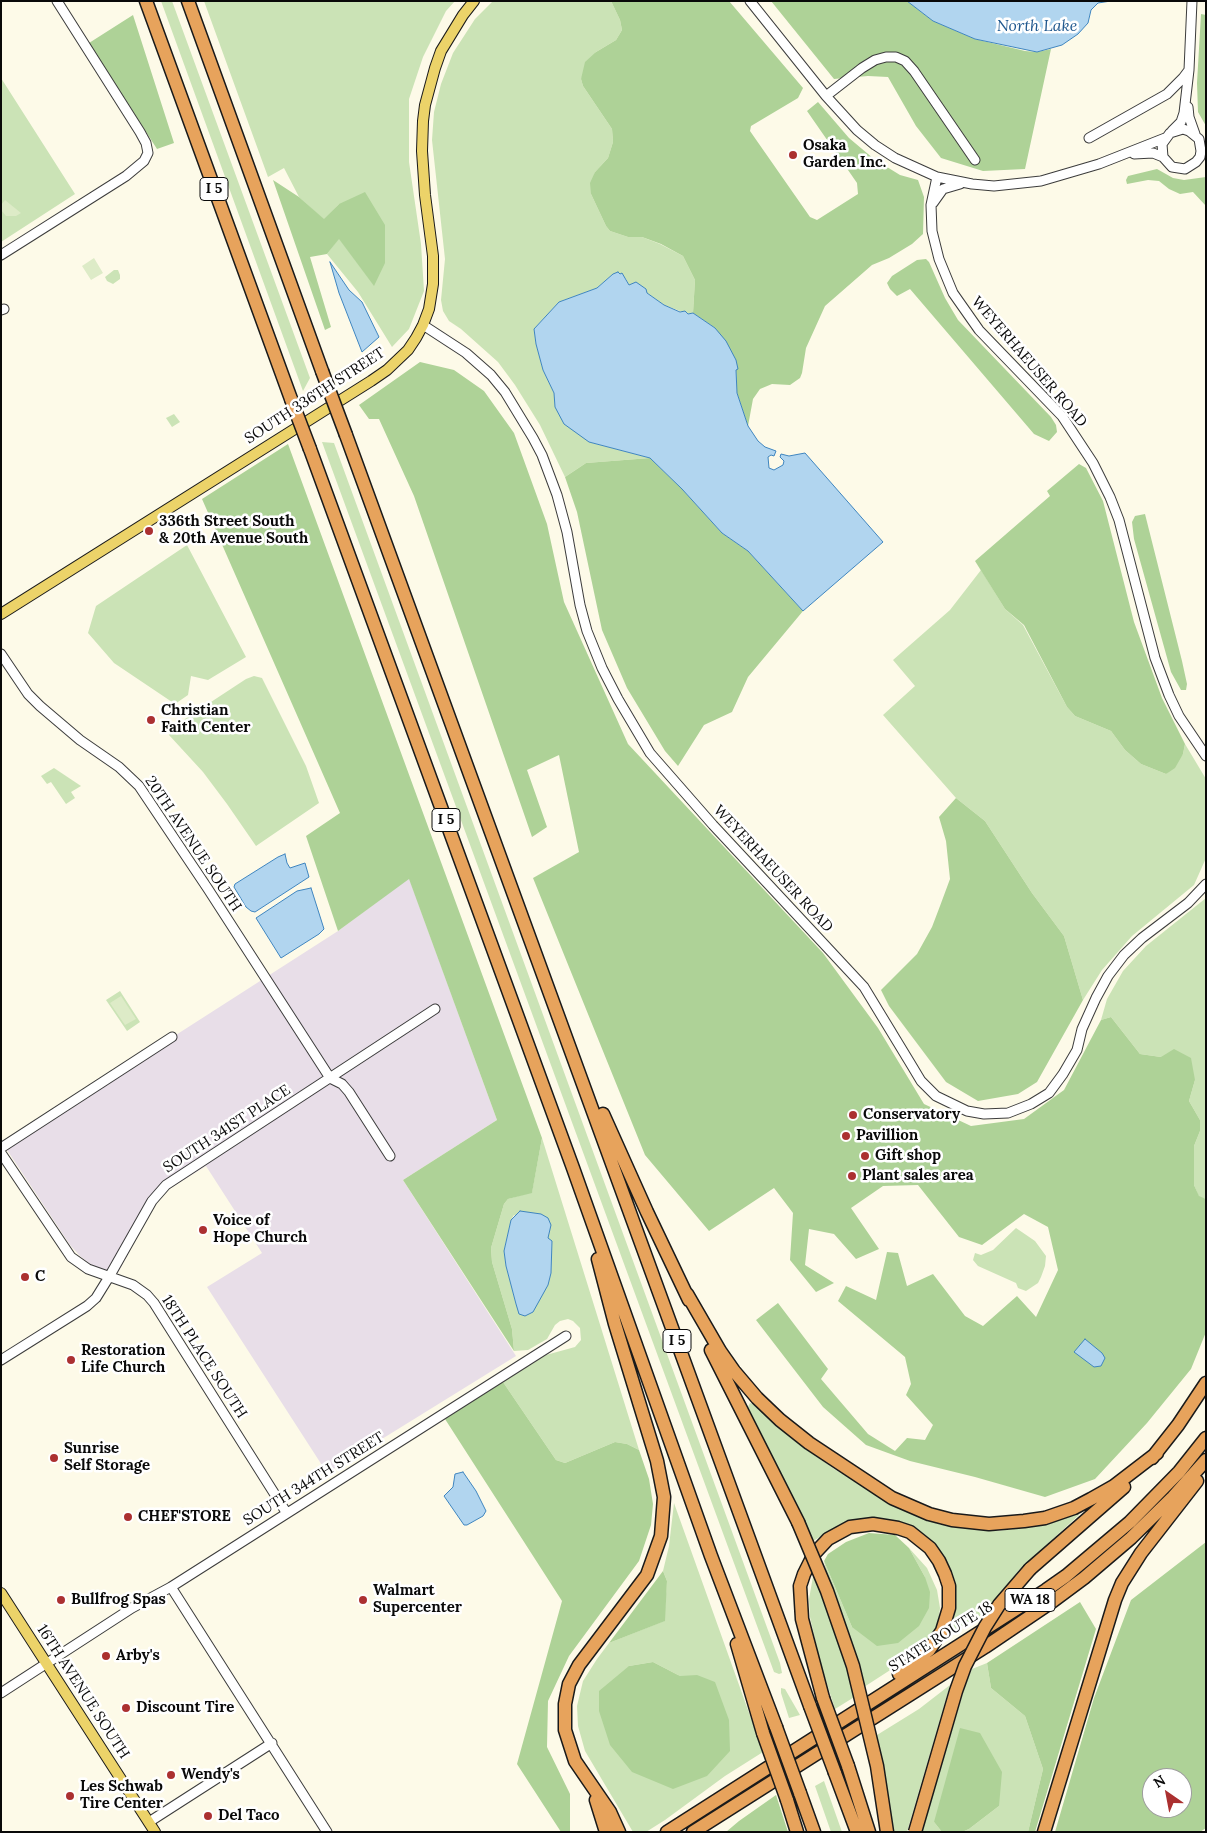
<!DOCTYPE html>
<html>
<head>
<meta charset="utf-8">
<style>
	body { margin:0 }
	#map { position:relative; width:1207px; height:1833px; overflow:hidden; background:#fdfae8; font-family:Lora,serif }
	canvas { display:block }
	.frame { position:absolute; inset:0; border:2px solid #090909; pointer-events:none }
	.north { position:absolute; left:1142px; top:1768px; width:50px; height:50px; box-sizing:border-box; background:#fff; border:1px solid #9d9d9d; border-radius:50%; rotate:327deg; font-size:14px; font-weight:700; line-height:20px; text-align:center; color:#090909 }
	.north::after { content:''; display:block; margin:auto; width:18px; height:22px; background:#ab3030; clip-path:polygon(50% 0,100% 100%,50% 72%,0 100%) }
</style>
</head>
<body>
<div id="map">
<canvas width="1207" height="1833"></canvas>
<div class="frame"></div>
<div class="north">N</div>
</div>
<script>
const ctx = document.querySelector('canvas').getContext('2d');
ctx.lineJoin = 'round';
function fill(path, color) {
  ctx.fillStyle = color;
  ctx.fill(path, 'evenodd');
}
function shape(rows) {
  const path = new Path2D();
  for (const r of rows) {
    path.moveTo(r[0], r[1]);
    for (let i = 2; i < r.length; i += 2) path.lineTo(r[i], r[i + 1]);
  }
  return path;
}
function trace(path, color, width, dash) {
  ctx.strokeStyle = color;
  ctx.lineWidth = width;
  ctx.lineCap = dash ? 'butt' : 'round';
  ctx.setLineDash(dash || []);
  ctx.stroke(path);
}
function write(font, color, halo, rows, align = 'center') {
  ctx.font = font + ' Lora,serif';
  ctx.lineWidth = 5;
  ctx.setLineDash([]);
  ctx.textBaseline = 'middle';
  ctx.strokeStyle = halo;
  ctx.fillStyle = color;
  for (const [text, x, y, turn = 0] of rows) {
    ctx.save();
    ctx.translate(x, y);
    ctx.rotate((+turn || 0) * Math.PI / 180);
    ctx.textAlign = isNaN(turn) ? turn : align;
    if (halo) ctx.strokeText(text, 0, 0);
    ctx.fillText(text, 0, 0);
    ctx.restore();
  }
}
const industrial = shape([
	[409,878,497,1120,403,1180,516,1356,327,1473,207,1287,262,1253,206,1166,166,1191,154,1204,118,1273,98,1268,90,1264,80,1256,70,1245,7,1150,179,1033,338,931]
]);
const green = shape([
	[161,1,172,1,310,378,303,391],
	[204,1,455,1,446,11,423,57,409,99,409,162,421,244,424,291,409,329,392,347,358,292,327,254,339,238,374,285,339,204,324,220,299,197,284,168,268,177],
	[493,1,611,1,620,20,622,30,616,40,596,52,581,79,583,86,612,129,613,142,608,158,595,172,591,194,606,226,610,231,628,237,642,237,660,244,683,256,695,280,693,313,688,314,664,305,647,293,629,285,626,279,620,274,613,274,597,288,559,302,534,329,536,344,543,370,554,393,555,407,589,442,650,458,586,463,565,477,540,425,515,385,498,362,461,329,449,321,443,311,441,300,445,259,432,140,434,112,441,84,453,53,475,19],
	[1,78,75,194,1,242],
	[114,270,118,270,120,275,120,279,113,284,107,281,105,277],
	[174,414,180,422,172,427,166,418],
	[322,442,334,443,780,1663,782,1673,779,1674,774,1672],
	[187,545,246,657,208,680,191,676,188,695,175,704,114,663,88,633,96,606],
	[981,570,1005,609,1023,625,1067,707,1075,716,1111,731,1125,750,1141,764,1166,774,1183,754,1185,744,1206,779,1206,858,1194,885,1132,936,1102,970,1083,1000,1064,936,1032,893,985,821,956,798,883,715,915,686,893,660,950,610],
	[254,676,262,678,306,766,319,803,256,846,227,804,203,772,169,735,179,723,246,679],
	[54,768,81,786,71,792,75,798,66,804,51,782,47,784,41,776],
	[1206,898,1206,1199,1199,1197,1194,1185,1194,1146,1200,1131,1200,1120,1189,1101,1195,1080,1161,1057,1140,1054,1111,1017,1101,1020,1107,999,1123,971,1146,946],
	[120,991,140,1022,127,1031,106,1000],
	[542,1138,639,1450,627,1444,615,1442,565,1463,556,1460,503,1382,546,1355,575,1347,581,1340,580,1328,573,1321,568,1319,560,1321,555,1325,547,1339,528,1350,514,1351,512,1329,492,1262,491,1248,504,1204,508,1199,532,1192],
	[514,1215,552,1242,551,1273,548,1285,516,1304,506,1266,504,1251,511,1220],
	[1016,1228,1035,1241,1046,1256,1045,1266,1041,1277,1038,1283,1026,1291,1018,1288,1016,1283,978,1266,973,1260,975,1253,981,1255,993,1250],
	[750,1403,754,1405,791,1438,834,1469,898,1507,938,1524,959,1528,996,1531,1033,1527,1079,1513,1079,1515,1019,1570,986,1612,972,1621,957,1629,953,1629,955,1604,953,1579,948,1563,939,1549,925,1535,910,1526,892,1520,875,1518,859,1520,841,1525,813,1541,748,1407],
	[674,1503,763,1752,725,1776,665,1820,646,1832,633,1832,585,1751,578,1726,577,1706,583,1681,597,1659,609,1643,664,1621,667,1581,663,1571,669,1546],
	[653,1662,680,1676,629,1666],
	[909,1548,927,1568,937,1590,940,1608,938,1623,930,1640,915,1654,864,1687,843,1616,827,1575,824,1561,852,1627,925,1577],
	[814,1571,856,1696,835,1709,820,1662,810,1617,809,1599],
	[987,1663,991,1688,1025,1716,1043,1769,1028,1832,962,1832,969,1829,999,1806,934,1822,942,1832,922,1832,965,1686,972,1669],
	[950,1685,907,1832,893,1832,877,1735,919,1709],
	[781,1688,785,1689,800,1715,789,1718,781,1693],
	[824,1781,842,1832,831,1832,815,1786]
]);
const forest = shape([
	[611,1,729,1,803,88,798,98,751,126,750,131,810,217,817,220,858,194,857,183,807,111,818,102,849,138,874,159,900,175,918,180,924,197,923,234,912,244,889,258,872,265,825,306,806,348,802,373,800,378,790,385,772,384,760,389,753,399,748,426,737,393,736,370,715,328,693,313,695,280,683,256,661,244,642,237,628,237,610,231,606,226,591,194,590,183,595,172,608,158,613,142,612,129,583,86,581,79,585,62,596,52,616,40,622,30,620,20],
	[771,1,907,1,933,21,975,39,1025,51,1037,52,1051,49,1025,169,983,171,941,158,916,126,888,77,868,76,834,79],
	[1201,14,1206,15,1206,126,1198,112,1197,83],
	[133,15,174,143,157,149,89,43],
	[1157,169,1173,178,1184,180,1206,177,1206,206,1193,192,1180,194,1169,189,1159,181,1148,180,1127,184,1126,180,1128,176],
	[273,180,299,197,324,219,339,204,365,192,385,225,385,263,374,286,339,239,327,254,310,257,331,327,325,330],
	[926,259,929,262,945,298,958,320,1051,417,1056,425,1057,432,1049,441,1034,434,910,289,897,296,890,289,887,283,892,276,917,260],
	[420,362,454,370,484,391,514,433,547,524,564,602,628,744,823,953,878,1028,924,1104,971,1126,1024,1119,1064,1090,1101,1020,1111,1017,1140,1054,1161,1057,1174,1049,1191,1058,1195,1080,1189,1101,1200,1120,1200,1131,1194,1146,1194,1185,1199,1196,1206,1199,1206,1332,1191,1369,1147,1423,1095,1479,1045,1497,975,1477,910,1461,866,1445,823,1407,756,1320,778,1303,828,1369,821,1379,868,1434,895,1451,907,1438,925,1440,933,1425,906,1395,911,1384,905,1357,838,1301,846,1286,876,1300,887,1252,898,1253,907,1286,933,1274,965,1316,983,1326,1017,1296,1036,1317,1058,1270,1048,1227,1024,1214,982,1245,959,1237,918,1185,883,1186,851,1208,879,1249,856,1259,834,1234,809,1229,805,1265,834,1283,816,1292,790,1260,793,1213,774,1188,709,1231,645,1155,533,878,579,852,559,755,527,770,547,827,532,837,414,496,379,419,369,419,359,405],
	[288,444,542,1138,532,1193,508,1199,504,1204,491,1248,492,1262,512,1329,514,1351,403,1180,497,1120,409,879,338,931,306,836,340,813,202,499],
	[650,458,682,489,722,533,748,551,803,611,748,677,732,712,704,725,678,766,665,751,627,688,602,630,577,512,565,477,586,463],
	[1079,464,1086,468,1103,501,1134,622,1162,698,1185,744,1183,754,1175,768,1166,774,1141,764,1125,750,1111,731,1075,716,1067,707,1024,625,1005,609,975,561,1050,496,1047,491],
	[1145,514,1182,661,1187,684,1186,690,1181,690,1171,672,1134,539,1132,522,1135,516],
	[956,798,985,821,1032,893,1064,936,1083,1000,1037,1082,1018,1094,978,1101,946,1082,889,1006,881,990,917,954,932,927,940,906,950,879,946,841,939,817],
	[503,1382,556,1460,565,1463,615,1442,627,1444,639,1450,649,1479,653,1504,651,1525,639,1561,569,1656,548,1701,547,1747,570,1794,570,1832,561,1832,517,1764,562,1601,445,1419],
	[869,1533,895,1535,909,1548,925,1577,930,1592,929,1608,919,1626,898,1643,877,1646,852,1627,824,1561,828,1554,846,1542],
	[1206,1542,1206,1828,1200,1832,1055,1832,1094,1698,1131,1600],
	[1152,1778,1182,1778,1182,1808,1152,1808],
	[663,1571,667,1581,665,1621,609,1643],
	[1080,1602,1096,1629,1035,1832,1028,1832,1043,1769,1025,1716,991,1688,987,1663],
	[653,1662,680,1676,697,1675,715,1682,729,1720,730,1751,707,1776,673,1789,632,1772,610,1745,599,1711,599,1691,629,1666],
	[960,1728,980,1733,1002,1772,999,1806,969,1829,962,1832,942,1832,934,1822],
	[776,1795,788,1832,726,1832,739,1821]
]);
const pitch = shape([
	[5,200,21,213,16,216,6,216,1,210,1,205],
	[94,258,103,273,91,280,82,266],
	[121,996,136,1019,125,1025,110,1003]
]);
const water = shape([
	[907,1,1111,1,1098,3,1091,10,1088,23,1078,34,1062,45,1037,52,975,39,933,21,907,1],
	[330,262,349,290,362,302,379,337,362,352,339,293,330,262],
	[618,272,620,274,622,273,629,285,636,282,646,289,647,293,664,305,680,312,685,311,688,314,693,313,715,328,726,341,736,360,738,369,736,370,737,393,748,426,758,441,765,447,776,451,774,456,771,455,768,457,769,468,774,470,783,465,784,461,780,457,781,454,789,456,805,453,883,542,803,611,748,551,722,533,682,489,650,458,589,442,564,424,555,407,554,393,543,370,536,344,534,329,559,302,597,288,613,274,618,272],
	[285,854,287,863,290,868,305,863,309,877,255,912,251,911,246,907,234,887,235,884,278,857,285,854],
	[311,888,324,929,319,934,281,958,256,918,297,891,311,888],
	[520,1211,541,1214,548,1218,551,1225,548,1238,552,1241,551,1273,548,1285,533,1312,525,1316,519,1314,516,1304,506,1266,504,1251,511,1220,520,1211],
	[1085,1339,1102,1353,1105,1358,1101,1366,1094,1367,1074,1352,1085,1339],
	[463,1472,476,1491,486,1511,483,1516,467,1525,464,1525,444,1496,453,1487,455,1474,463,1472]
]);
const minor = shape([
	[750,1,826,96,857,130,875,145,895,158,937,177,972,184,994,186,1041,181,1099,164,1165,138],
	[826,96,862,68,875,60,886,57,896,57,905,61,914,71,975,160],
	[1188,107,1189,117,1195,134],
	[1172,131,1181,122,1184,113,1189,70,1192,1],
	[1089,138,1167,94,1183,78,1189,70],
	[1134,154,1153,153,1163,157,1172,167,1185,169,1196,162,1200,157,1201,151,1199,139,1189,131,1183,129,1170,133,1162,144,1163,157],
	[937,177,931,205,932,231,939,259,953,293,979,330,1062,416,1093,463,1110,497,1119,520,1155,658,1169,695,1179,716,1206,756],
	[933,203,943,189,960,184],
	[1,255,126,176,144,161,148,153,146,143,140,132,57,1],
	[1,310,4,309],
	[423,325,466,353,491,375,505,392,533,438,542,455,557,495,567,532,580,605,587,631,602,668,618,699,650,753,713,825,864,987,912,1066,921,1081,936,1096,967,1111,984,1114,1008,1113,1031,1104,1049,1093,1063,1074,1077,1050,1082,1029,1096,998,1108,976,1124,955,1142,938,1188,903,1206,884],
	[1,654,28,694,40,706,80,740,119,767,139,786,208,889,330,1078,342,1084,349,1092,390,1156],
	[1,1148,172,1037],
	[1,1153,71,1257,88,1269,133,1285,147,1295,154,1303,286,1512],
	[1,1360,87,1306,96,1298,109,1277,152,1201,166,1185,435,1009],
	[171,1587,327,1832],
	[1,1693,132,1608,171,1587,566,1336],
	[149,1822,272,1743]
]);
const major = shape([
	[1,614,371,381,387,370,408,350,416,338,423,325,429,309,433,284,433,256,425,195,422,151,423,121,425,105,435,68,441,51,463,15,474,1],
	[1,1593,155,1832]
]);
const highway = shape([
	[146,1,291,399],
	[188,1,322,371],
	[346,435,810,1706],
	[310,449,573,1168,711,1556,776,1727],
	[603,1114,647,1212,689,1300],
	[598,1259,615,1324,657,1461,664,1497,661,1536,647,1575,579,1665,569,1684,565,1704,565,1730,575,1761,610,1812,619,1832],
	[687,1294,720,1351,734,1371,757,1398,780,1420,809,1443,892,1498,929,1514,952,1520,989,1524,1024,1521,1045,1518,1074,1508,1091,1499,1114,1486,1157,1453],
	[711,1350,798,1522],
	[1152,1458,1178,1425,1206,1383],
	[1030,1569,1124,1487],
	[737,1644,763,1733],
	[823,1698,802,1619,800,1586,804,1574,814,1554,828,1539,850,1527,873,1524,898,1528,910,1532,930,1548,939,1561,945,1574,949,1586,949,1608,942,1631,929,1650,899,1674],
	[848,1766,869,1832],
	[835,1773,857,1832],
	[800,1793,814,1832],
	[596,1800,606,1832],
	[787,1800,797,1832],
	[667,1832,1046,1590,1066,1576,1130,1522,1179,1472,1206,1438],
	[693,1832,985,1647,1053,1601,1084,1578,1131,1538,1173,1497,1206,1460],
	[1044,1832,1115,1600,1122,1583,1141,1553,1197,1481]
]);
const highwayBridge = shape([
	[322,371,346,435],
	[291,399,310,449],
	[798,1522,827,1591,853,1666,877,1766,887,1832],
	[823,1698,848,1766],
	[810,1706,835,1773],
	[776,1727,800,1793],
	[763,1733,787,1800],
	[915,1832,956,1691,965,1666,985,1627,999,1605,1030,1569]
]);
const markers = [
	[793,155,5,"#ab3030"],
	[149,531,5,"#ab3030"],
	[151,720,5,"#ab3030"],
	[853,1115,5,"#ab3030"],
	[846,1136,5,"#ab3030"],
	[865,1156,5,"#ab3030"],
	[852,1176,5,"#ab3030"],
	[203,1230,5,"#ab3030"],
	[25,1277,5,"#ab3030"],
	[71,1360,5,"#ab3030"],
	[54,1458,5,"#ab3030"],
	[128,1517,5,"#ab3030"],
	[61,1600,5,"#ab3030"],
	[363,1600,5,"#ab3030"],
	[106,1656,5,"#ab3030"],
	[126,1708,5,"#ab3030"],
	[171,1775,5,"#ab3030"],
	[70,1796,5,"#ab3030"],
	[208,1816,5,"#ab3030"]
];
const shields = [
	[214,189,28],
	[446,820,28],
	[677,1341,28],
	[1030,1600,50]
];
const shieldNames = [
	["I 5",214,189],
	["I 5",446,820],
	["I 5",677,1341],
	["WA 18",1030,1600]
];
const poiNames = [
	["Osaka",803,146],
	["Garden Inc.",803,163],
	["336th Street South",159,522],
	["& 20th Avenue South",159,539],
	["Christian",161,711],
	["Faith Center",161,728],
	["Conservatory",863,1115],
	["Pavillion",856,1136],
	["Gift shop",875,1156],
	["Plant sales area",862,1176],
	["Voice of",213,1221],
	["Hope Church",213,1238],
	["C",35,1277],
	["Restoration",81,1351],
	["Life Church",81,1368],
	["Sunrise",64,1449],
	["Self Storage",64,1466],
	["CHEF'STORE",138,1517],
	["Walmart",373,1591],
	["Supercenter",373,1608],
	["Bullfrog Spas",71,1600],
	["Arby's",116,1656],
	["Discount Tire",136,1708],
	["Wendy's",181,1775],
	["Les Schwab",80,1787],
	["Tire Center",80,1804],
	["Del Taco",218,1816]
];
const streetNames = [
	["WEYERHAEUSER ROAD",1029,362,49],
	["SOUTH 336TH STREET",315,396,-33],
	["20TH AVENUE SOUTH",193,844,56],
	["WEYERHAEUSER ROAD",773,869,47],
	["SOUTH 341ST PLACE",227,1129,-33],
	["18TH PLACE SOUTH",204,1357,57],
	["SOUTH 344TH STREET",314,1479,-32],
	["STATE ROUTE 18",941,1637,-32],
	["16TH AVENUE SOUTH",83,1692,57]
];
const waterNames = [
	["North Lake",1037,26]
];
fill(industrial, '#e8dee8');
fill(green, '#cbe3b6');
fill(forest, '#aed297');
fill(pitch, '#ddebc7');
fill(water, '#b1d5ef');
trace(water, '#3f85bf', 1);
trace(minor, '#3c3c3c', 11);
trace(major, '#1a1a1a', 12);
trace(highway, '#1a1a1a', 15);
trace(minor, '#fff', 9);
trace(major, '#ecd369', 10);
trace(highway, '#e7a35c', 12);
trace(highwayBridge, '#1a1a1a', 15, []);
trace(highwayBridge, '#e7a35c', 12);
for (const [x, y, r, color] of markers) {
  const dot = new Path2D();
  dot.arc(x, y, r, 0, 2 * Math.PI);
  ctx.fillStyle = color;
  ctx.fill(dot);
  trace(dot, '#fff', 2);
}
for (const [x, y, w] of shields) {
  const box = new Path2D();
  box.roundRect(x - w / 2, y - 11.5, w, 23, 4);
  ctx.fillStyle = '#fff';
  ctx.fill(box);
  trace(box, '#090909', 1);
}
write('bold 14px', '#090909', null, shieldNames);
write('bold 15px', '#090909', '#fff', poiNames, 'left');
write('15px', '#090909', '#fff', streetNames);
write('italic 16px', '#20588e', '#fff', waterNames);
</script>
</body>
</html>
